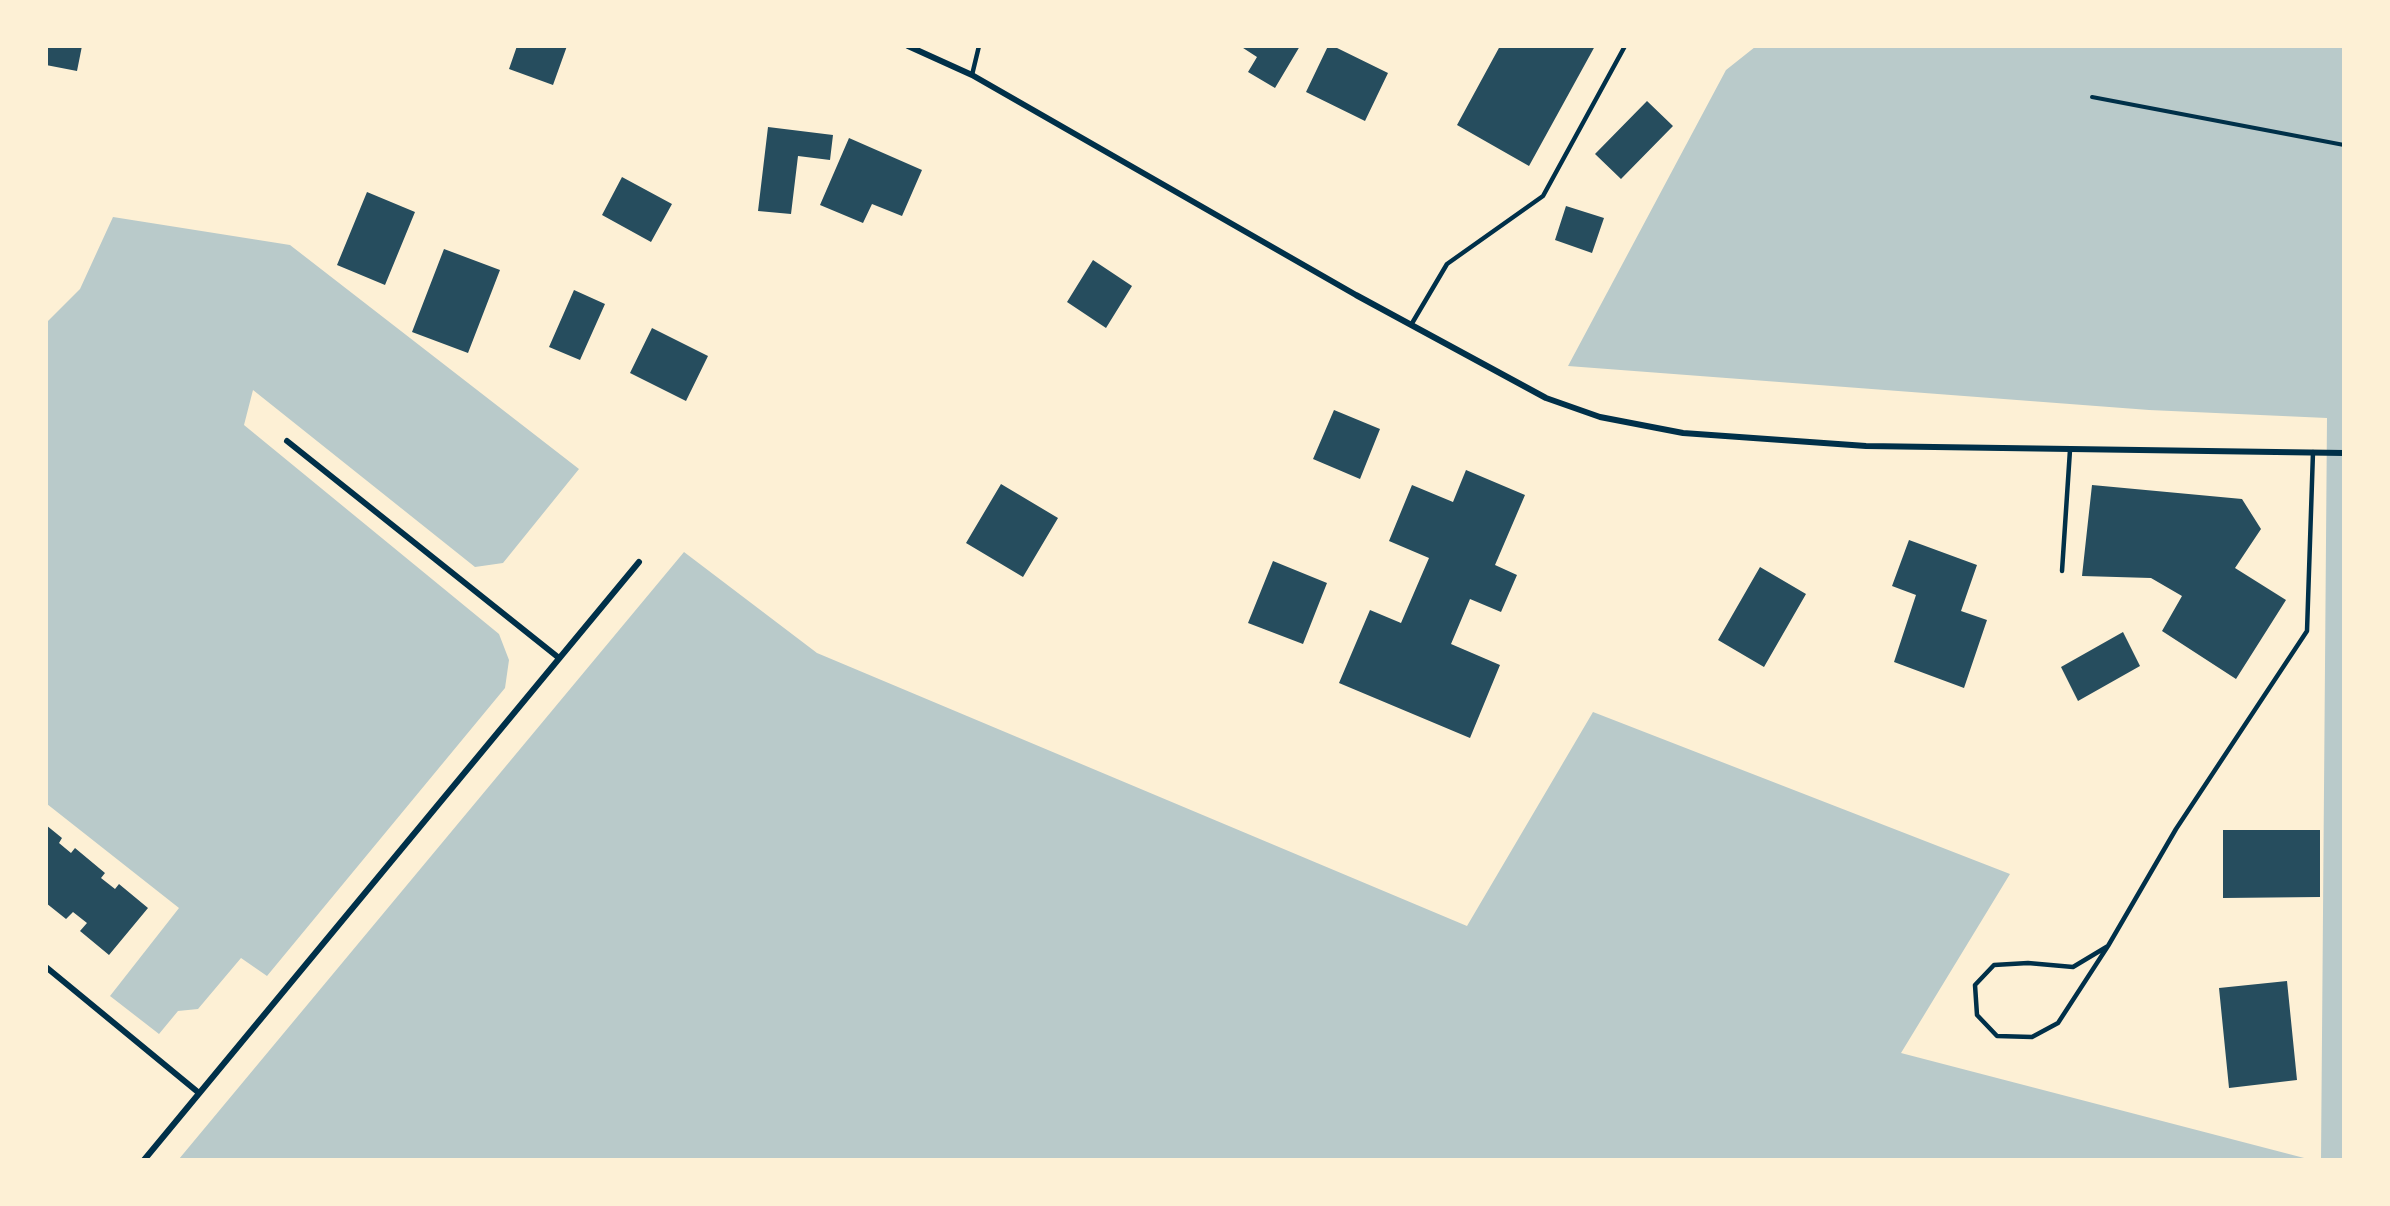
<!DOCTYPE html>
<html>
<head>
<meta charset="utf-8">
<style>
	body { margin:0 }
	#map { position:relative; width:2390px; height:1206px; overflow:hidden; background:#fdf0d5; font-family:Arial,sans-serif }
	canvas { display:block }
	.frame { position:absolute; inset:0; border:48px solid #fdf0d5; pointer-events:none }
</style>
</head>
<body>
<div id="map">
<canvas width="2390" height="1206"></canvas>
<div class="frame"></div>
</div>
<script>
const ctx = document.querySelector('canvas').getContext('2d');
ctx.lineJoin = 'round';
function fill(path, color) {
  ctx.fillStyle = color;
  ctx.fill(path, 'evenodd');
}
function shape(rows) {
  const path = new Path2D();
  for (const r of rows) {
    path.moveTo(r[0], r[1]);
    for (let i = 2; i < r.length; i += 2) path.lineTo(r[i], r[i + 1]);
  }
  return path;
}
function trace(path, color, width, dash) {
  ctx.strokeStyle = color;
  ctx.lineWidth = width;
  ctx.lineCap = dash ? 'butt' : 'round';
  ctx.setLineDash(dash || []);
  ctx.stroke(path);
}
const green = shape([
	[1755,47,2343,47,2343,1159,2321,1159,2327,418,2149,410,1568,366,1726,70],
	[113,217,290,245,579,469,503,563,475,567,253,390,244,425,499,634,509,660,505,688,267,976,241,958,198,1009,178,1011,159,1034,110,996,179,908,47,804,47,322,80,289],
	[684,552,817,653,1467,926,1593,712,2010,874,1901,1053,2308,1159,179,1159]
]);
const building = shape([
	[46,46,82,46,77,71,46,65],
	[517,46,567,46,553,85,509,69],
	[1240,46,1300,46,1275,88,1248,72,1257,57],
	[1328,46,1333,46,1388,73,1365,121,1306,92],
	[1500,46,1595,46,1529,166,1457,125],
	[1647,101,1673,126,1621,179,1595,154],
	[768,127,833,135,830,160,798,156,791,214,758,211],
	[849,138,922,170,902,216,872,204,863,223,820,205],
	[622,177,672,204,651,242,602,215],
	[367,192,415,212,385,285,337,265],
	[1566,206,1604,218,1592,253,1555,240],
	[444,249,500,270,468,353,412,332],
	[1093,260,1132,286,1106,328,1067,302],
	[574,290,605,304,580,360,549,347],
	[652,328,708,356,686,401,630,373],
	[1334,410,1380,429,1360,479,1313,459],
	[1466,470,1525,495,1495,565,1517,575,1501,612,1470,599,1451,644,1500,665,1470,738,1339,683,1370,610,1401,623,1429,558,1389,541,1412,485,1453,502],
	[1001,484,1058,518,1023,577,966,543],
	[2092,485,2242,499,2261,529,2235,568,2286,600,2236,679,2162,631,2182,596,2151,578,2082,576],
	[1909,540,1977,565,1961,611,1987,620,1964,688,1894,662,1916,595,1892,586],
	[1273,561,1327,583,1303,644,1248,623],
	[1760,567,1806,594,1764,667,1718,640],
	[2123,632,2140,666,2078,701,2061,667],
	[46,825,62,838,59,843,71,853,75,848,105,873,101,878,115,889,119,884,148,908,109,955,80,931,87,923,73,912,66,919,46,903],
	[2223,830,2320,830,2320,897,2223,898],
	[2287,981,2297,1080,2229,1088,2219,988]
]);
const path = shape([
	[2092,97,2344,145]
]);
const service = shape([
	[972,75,979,46],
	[1411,325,1447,264,1543,196,1625,46],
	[2062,571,2070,450],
	[2108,946,2073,967,2028,963,1994,965,1975,985,1977,1015,1997,1036,2032,1037,2058,1023,2108,946,2176,829,2307,631,2313,452]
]);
const minor = shape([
	[908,46,972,75,1356,295,1546,398,1600,417,1683,433,1866,446,2344,453],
	[287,441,559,658],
	[46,967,199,1093],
	[144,1160,639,562]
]);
fill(green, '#b9caca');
fill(building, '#264d5e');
trace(path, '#003049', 4);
trace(service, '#003049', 4.5);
trace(minor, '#003049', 6);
</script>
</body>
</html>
